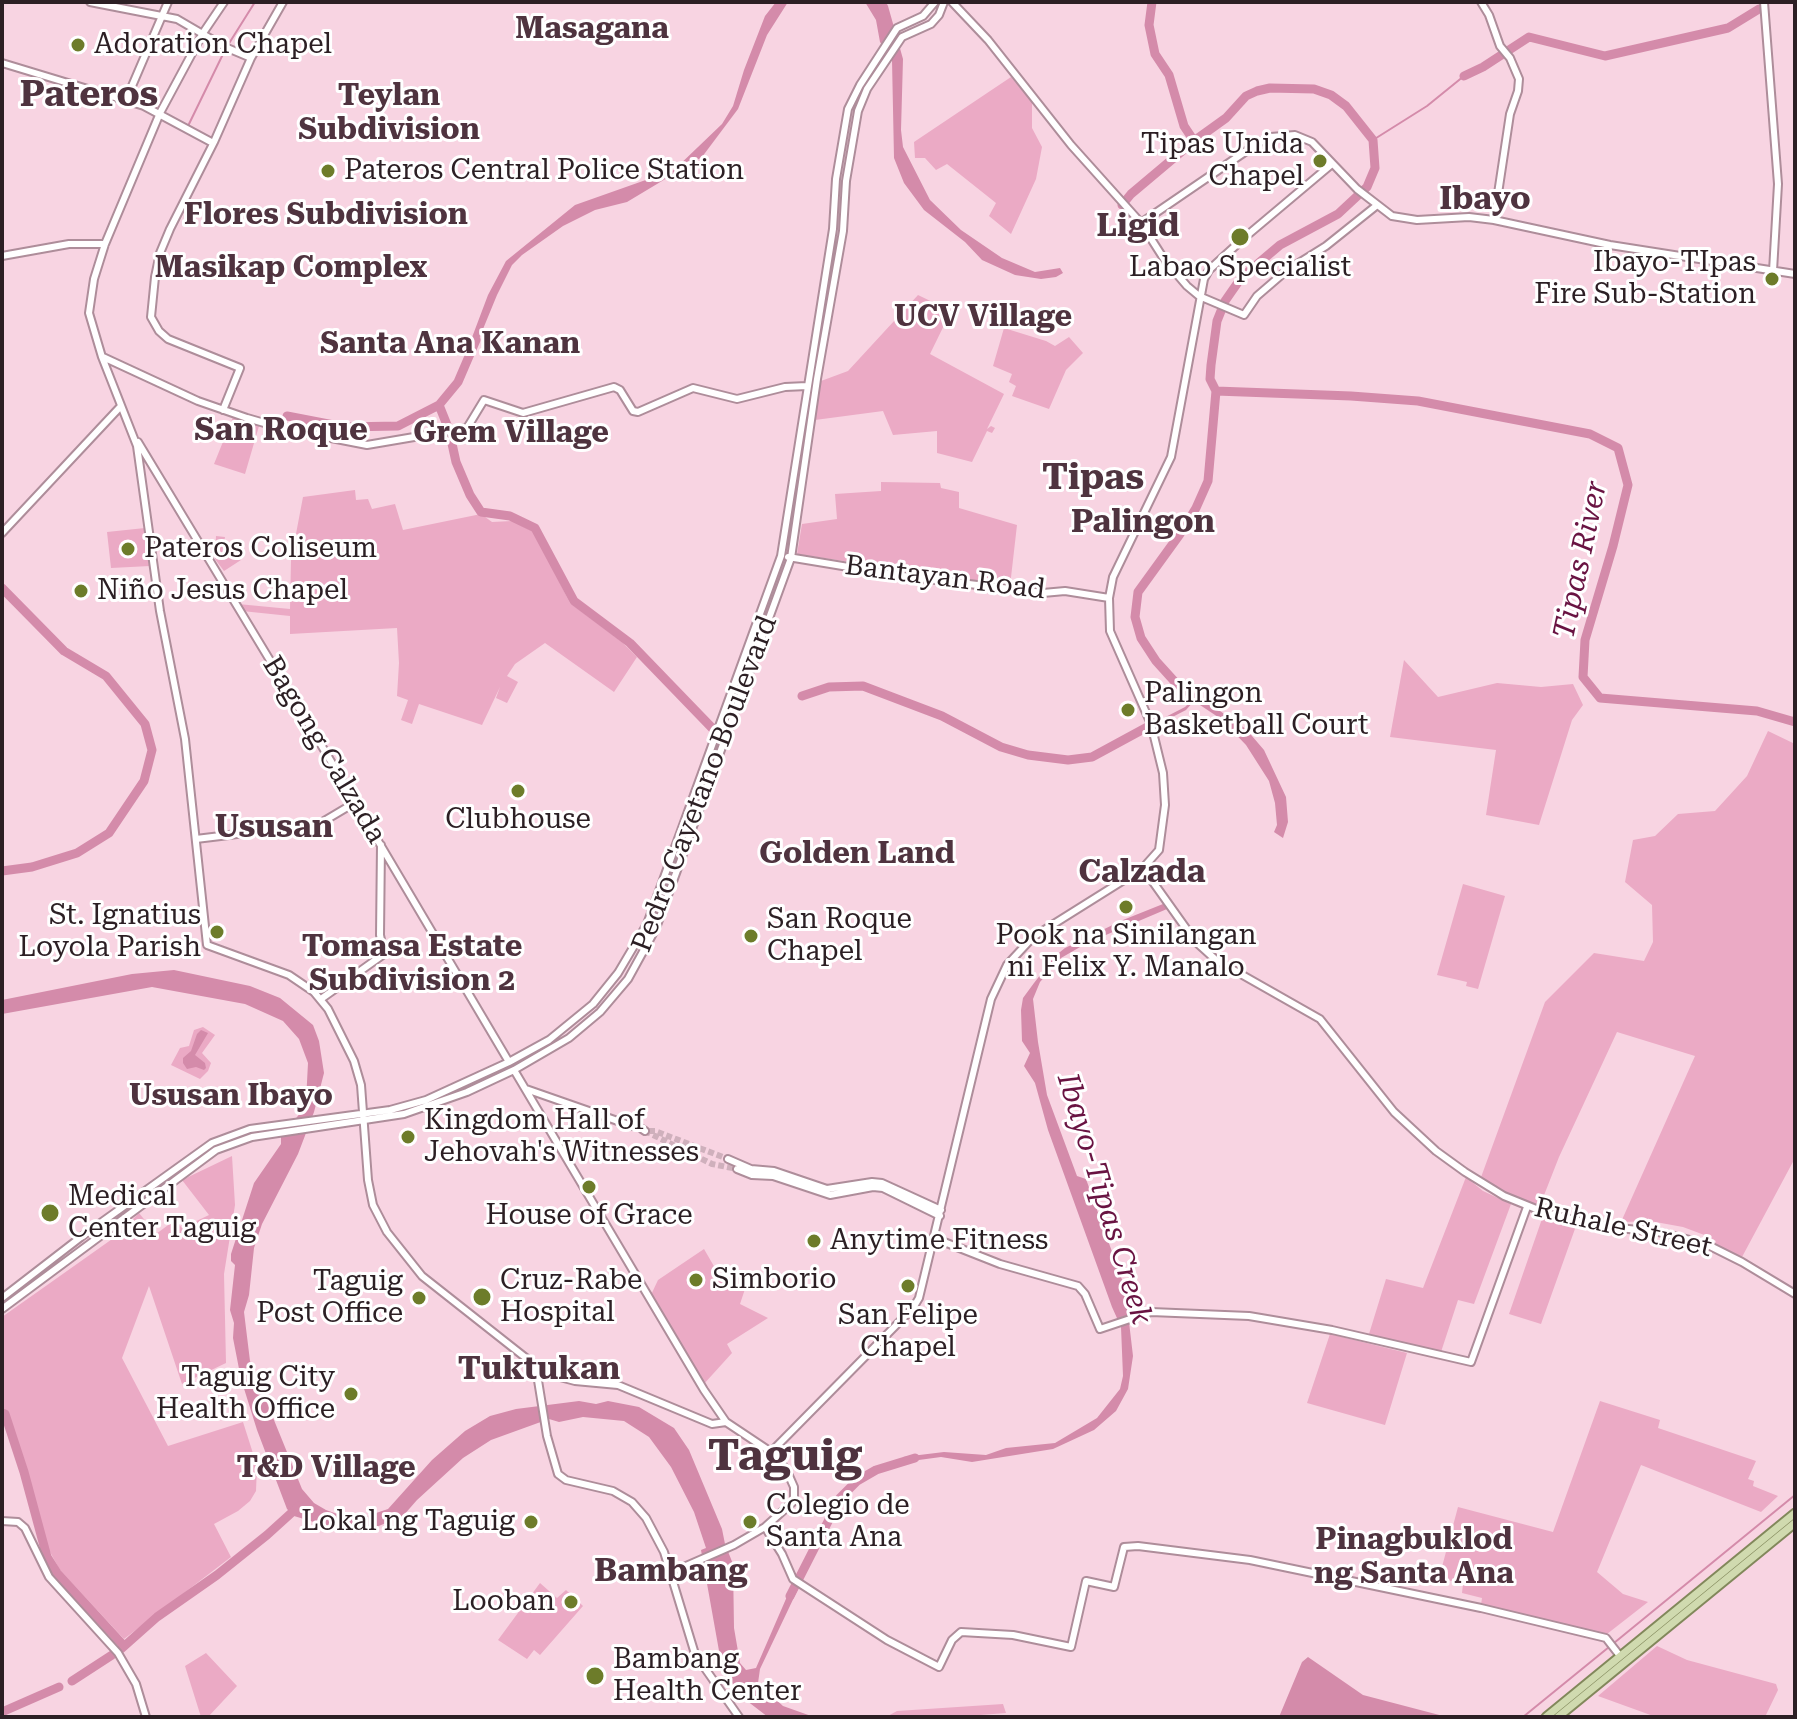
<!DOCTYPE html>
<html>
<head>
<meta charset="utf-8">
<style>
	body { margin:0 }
	#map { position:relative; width:1797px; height:1719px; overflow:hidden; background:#f8d4e2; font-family:"Roboto Serif",serif }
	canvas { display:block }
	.frame { position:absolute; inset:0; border:4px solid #2c1f24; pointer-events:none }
</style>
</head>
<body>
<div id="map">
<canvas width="1797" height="1719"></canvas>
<div class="frame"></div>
</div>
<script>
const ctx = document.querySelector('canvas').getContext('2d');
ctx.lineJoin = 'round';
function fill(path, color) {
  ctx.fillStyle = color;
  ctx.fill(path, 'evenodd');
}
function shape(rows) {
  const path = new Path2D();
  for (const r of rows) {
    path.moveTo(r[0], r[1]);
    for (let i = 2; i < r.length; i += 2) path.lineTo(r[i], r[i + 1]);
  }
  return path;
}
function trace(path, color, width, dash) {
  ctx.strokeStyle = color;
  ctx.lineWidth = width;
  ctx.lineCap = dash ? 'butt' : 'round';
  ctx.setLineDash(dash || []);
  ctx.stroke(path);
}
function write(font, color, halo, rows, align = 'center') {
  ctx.font = font + ' "Roboto Serif",serif';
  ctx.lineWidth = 6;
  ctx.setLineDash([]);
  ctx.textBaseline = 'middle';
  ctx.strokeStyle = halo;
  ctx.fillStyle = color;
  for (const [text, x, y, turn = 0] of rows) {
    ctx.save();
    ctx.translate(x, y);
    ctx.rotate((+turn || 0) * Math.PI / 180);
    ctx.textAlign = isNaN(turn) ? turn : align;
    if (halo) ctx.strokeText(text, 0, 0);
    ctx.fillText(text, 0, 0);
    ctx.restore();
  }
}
const green = shape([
	[1011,77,1032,102,1032,128,1042,147,1036,179,1011,234,989,216,996,203,947,164,936,170,925,158,915,158,914,142],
	[918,295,951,311,930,354,1004,394,987,429,991,426,995,428,992,433,987,431,972,462,937,453,937,431,893,435,883,411,815,420,821,381,848,371],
	[1004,328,1046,341,1055,346,1069,337,1083,353,1066,370,1049,409,1012,396,1016,386,1009,382,1012,374,993,366],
	[233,417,259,426,245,474,214,464],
	[881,482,940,483,941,488,959,492,959,508,1017,525,1010,586,797,554,802,524,837,519,835,494,881,491],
	[355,490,356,500,368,499,372,509,395,504,403,530,481,514,492,522,512,521,534,532,570,603,622,642,637,657,614,692,545,643,515,664,507,676,518,682,507,703,496,698,500,687,482,725,419,704,412,724,401,720,408,700,397,696,399,663,397,628,290,634,290,616,242,611,238,604,290,609,291,560,303,497],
	[145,528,150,566,111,568,107,532],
	[216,536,225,537,222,553,226,554,234,549,241,560,224,571,215,559],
	[1404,660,1438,697,1497,683,1541,687,1573,684,1583,705,1572,720,1539,825,1486,815,1496,750,1390,737],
	[1768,731,1795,744,1795,1158,1742,1257,1715,1244,1716,1241,1707,1236,1683,1227,1650,1221,1621,1222,1695,1056,1617,1032,1559,1157,1539,1208,1504,1194,1480,1180,1545,1002,1594,953,1644,961,1653,942,1652,905,1625,882,1633,840,1655,836,1678,814,1715,811,1747,776],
	[1463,884,1505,896,1478,989,1466,986,1467,982,1437,975],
	[203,1027,215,1035,202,1053,211,1063,208,1071,200,1079,171,1065,180,1048,189,1046,194,1030],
	[232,1156,235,1205,224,1274,226,1363,182,1384,149,1286,122,1358,168,1446,243,1422,257,1466,256,1491,250,1501,238,1511,214,1524,231,1557,124,1639,60,1570,45,1543,22,1454,7,1412,2,1410,2,1317,115,1237,139,1213,156,1234,175,1220,182,1228,209,1215,182,1180],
	[1466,1177,1483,1191,1511,1204,1474,1304,1458,1300,1441,1352,1369,1334,1386,1279,1423,1288],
	[1543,1216,1576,1226,1541,1324,1509,1314],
	[704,1249,726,1287,732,1284,745,1289,740,1304,768,1318,727,1344,732,1353,703,1385,650,1297,658,1280],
	[1330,1334,1407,1353,1385,1425,1307,1403],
	[1600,1401,1660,1420,1658,1428,1756,1461,1748,1479,1754,1481,1753,1486,1778,1496,1761,1512,1641,1465,1597,1572,1623,1594,1648,1602,1607,1634,1481,1605,1482,1598,1462,1593,1463,1584,1439,1578,1458,1507,1553,1532],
	[540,1583,557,1598,566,1590,583,1606,540,1655,534,1650,527,1659,498,1640],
	[1657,1646,1687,1660,1776,1684,1778,1690,1765,1717,1656,1717,1598,1696],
	[206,1653,237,1686,208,1717,201,1717,185,1666],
	[1003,1704,1006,1713,968,1716,886,1717,897,1711]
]);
const water = shape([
	[776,2,788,2,767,35,738,109,702,157,627,202,595,210,563,226,522,255,512,265,497,295,474,351,468,348,488,295,506,261,575,205,674,170,722,124,733,106,744,70,765,16],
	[865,2,886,2,888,6,903,59,901,130,903,147,930,200,961,230,1002,258,1035,272,1060,268,1063,273,1056,277,1041,279,1015,275,982,260,965,242,924,210,904,183,894,158,892,60,880,42,876,20],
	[1181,684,1246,729,1264,750,1286,797,1288,822,1283,838,1274,832,1277,825,1275,803,1269,781,1246,745,1221,719,1194,701,1186,710,1153,727,1152,724,1185,707,1192,700,1178,687],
	[1163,904,1167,909,1087,943,1061,958,1040,982,1033,999,1038,1042,1047,1095,1077,1176,1086,1179,1125,1288,1133,1356,1128,1389,1116,1411,1094,1430,1053,1449,972,1462,941,1457,904,1462,903,1457,944,1452,986,1455,1006,1448,1055,1443,1097,1418,1120,1389,1123,1376,1121,1327,1112,1307,1048,1130,1035,1083,1024,1066,1030,1053,1022,1041,1021,1010,1023,998,1034,983,1055,956,1065,948,1123,920],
	[174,970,250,986,280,998,313,1025,319,1041,324,1073,314,1112,298,1154,262,1224,254,1248,249,1295,244,1312,250,1361,302,1489,314,1503,326,1510,351,1519,361,1518,388,1509,432,1460,465,1431,490,1416,516,1409,579,1401,596,1404,608,1401,639,1407,674,1428,689,1450,722,1529,725,1544,733,1564,734,1628,740,1663,746,1670,756,1668,792,1585,798,1589,760,1669,758,1683,783,1706,814,1717,768,1717,738,1694,721,1662,701,1550,706,1548,694,1512,671,1467,649,1437,624,1421,583,1417,559,1422,549,1419,491,1440,463,1458,417,1500,403,1516,369,1530,340,1530,294,1516,287,1509,257,1430,241,1379,233,1338,234,1323,230,1310,235,1265,231,1261,231,1254,254,1183,281,1144,281,1137,301,1112,306,1101,308,1063,299,1039,283,1021,245,1004,152,987,2,1014,2,1000,132,974],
	[201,1030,208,1033,195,1055,205,1063,206,1068,204,1070,196,1067,187,1069,183,1063,183,1058,191,1051,197,1034],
	[1308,1657,1363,1695,1447,1717,1279,1717,1302,1662]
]);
const stream = shape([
	[228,45,255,2],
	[188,126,225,50],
	[1373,140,1427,106,1464,76],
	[1614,1643,1795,1495],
	[1523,1717,1609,1647]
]);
const river = shape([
	[1152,2,1149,25,1155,54,1169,75,1184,126,1194,141,1226,118,1246,96,1257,91,1270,88,1314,89,1331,95,1346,106,1373,140,1375,168,1367,187,1338,214,1280,245,1241,278,1225,301,1217,321,1211,365,1210,379,1216,391,1208,481,1196,508,1180,534,1138,592,1135,617,1141,638,1156,661,1175,682,1188,692],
	[1464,76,1483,67,1529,37,1605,56,1728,28,1759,9],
	[1122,205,1131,194,1194,141],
	[1216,391,1351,396,1418,401,1590,434,1618,448,1628,485,1613,546,1585,640,1583,677,1600,698,1757,711,1795,722],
	[439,405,449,430,456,462,470,495,481,512,510,516,535,528,574,601,630,643,714,730],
	[287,416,344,427,398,426,439,405,458,382,476,340],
	[2,588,64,651,106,676,145,724,152,750,144,781,109,833,77,853,32,867,2,871],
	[802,696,829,687,863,686,942,716,1001,747,1028,755,1068,760,1092,757,1151,725],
	[2,1413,5,1414,24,1472,47,1557,57,1573,124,1646],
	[790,1596,840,1498,857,1481,876,1470,915,1458],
	[121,1649,157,1617,217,1575,267,1535,299,1506],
	[72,1681,112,1655],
	[2,1712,59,1687]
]);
const secondaryTunnel = shape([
	[645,1131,712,1164,737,1169],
	[649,1131,655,1131,728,1159]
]);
const secondary = shape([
	[90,2,177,19,225,47,251,58],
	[224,2,203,33,160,113,105,244,94,279,89,313,102,357,137,446,160,611,185,739,207,945,289,975,314,992,328,1009,354,1061,361,1085,368,1180,373,1205,387,1232,422,1276,545,1373,575,1381,618,1385,712,1424,726,1422],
	[952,2,988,40,1071,145,1141,223,1164,259,1187,286,1199,296,1244,315,1257,296,1286,271,1326,246,1376,206],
	[1481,2,1489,15,1500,46,1510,58,1519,79,1518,91,1510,114,1494,220],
	[1764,2,1778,184,1773,271],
	[2,63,144,106,213,143],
	[126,100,168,2],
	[1141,223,1258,143,1271,137,1295,135,1312,142,1357,189,1392,216,1417,220,1469,217,1494,220,1610,245,1795,274],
	[2,256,69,244,105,244],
	[103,357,198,401,247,418,285,429,367,445,467,428,484,400,523,413,614,387,620,390,633,411,638,412,693,388,737,399,785,387,807,386],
	[223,410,240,368,168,339,159,331,151,317,155,277,160,253,170,229,214,142,251,58,283,2],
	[138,442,326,753,509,1062],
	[2,533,121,406],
	[788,557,903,576,1043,593,1065,591,1109,598],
	[196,839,319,824,356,802],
	[1143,868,1195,941,1216,960,1320,1019,1394,1112,1436,1151,1465,1172,1504,1196,1546,1213,1599,1226,1658,1232,1706,1244,1742,1262,1795,1294],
	[321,999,384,954,380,935,381,845],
	[514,1070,704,1390,726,1422,771,1452,786,1469,794,1487,794,1501,765,1527,734,1545,679,1569],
	[526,1089,632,1126],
	[642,1129,645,1131],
	[728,1159,751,1169,774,1171,827,1189,872,1182,882,1183,941,1210],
	[737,1169,752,1175,773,1176,830,1195,873,1187,883,1188,940,1216],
	[934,1238,1000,1264,1078,1286,1085,1294,1100,1329,1151,1312,1249,1316,1332,1330,1471,1362,1527,1207],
	[2,1298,81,1237,212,1143,250,1129,390,1110,426,1100,509,1062,549,1040,593,1004,618,973,647,924,781,556,833,229,836,179,848,109,860,85,897,28,923,16,935,2],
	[2,1309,216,1150,252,1137,404,1114,467,1092,514,1070,569,1038,600,1012,628,979,656,928,791,558,817,379,843,231,846,181,858,111,867,89,902,37,931,24,939,15,944,2],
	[536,1368,547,1436,558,1474,566,1480,613,1491,632,1502,646,1518,664,1552,695,1654,739,1717],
	[771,1452,913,1308,919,1298,991,999,1007,965,1033,937,1143,868,1159,850,1165,805,1163,773,1151,724,1110,631,1109,598,1113,577,1171,457,1204,279,1209,270,1244,238,1332,164],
	[2,1521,18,1522,25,1528,49,1577,118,1653,136,1684,146,1717],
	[765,1527,782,1554,793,1579,887,1640,939,1667,952,1640,961,1632,1013,1635,1071,1647,1086,1581,1114,1587,1124,1547,1138,1546,1250,1560,1481,1608,1606,1638,1620,1656]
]);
const primary = shape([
	[1546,1717,1795,1513],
	[1558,1717,1795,1523]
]);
const markers = [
	[78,45,8,"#6d7c2a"],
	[1320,161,8,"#6d7c2a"],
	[328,171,8,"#6d7c2a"],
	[1240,237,10,"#6d7c2a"],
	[1772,279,8,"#6d7c2a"],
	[128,549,8,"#6d7c2a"],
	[81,591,8,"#6d7c2a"],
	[1128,710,8,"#6d7c2a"],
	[518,791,8,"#6d7c2a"],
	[1126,907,8,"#6d7c2a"],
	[217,932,8,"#6d7c2a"],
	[751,936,8,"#6d7c2a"],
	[408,1137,8,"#6d7c2a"],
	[589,1187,8,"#6d7c2a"],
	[50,1213,10,"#6d7c2a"],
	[814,1241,8,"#6d7c2a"],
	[696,1280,8,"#6d7c2a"],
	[908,1286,8,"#6d7c2a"],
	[482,1297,10,"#6d7c2a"],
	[419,1298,8,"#6d7c2a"],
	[351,1394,8,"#6d7c2a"],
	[531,1522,8,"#6d7c2a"],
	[750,1522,8,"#6d7c2a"],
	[571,1602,8,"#6d7c2a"],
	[595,1676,10,"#6d7c2a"]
];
const poiNames = [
	["Adoration Chapel",94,45],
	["Tipas Unida",1304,145,"right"],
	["Chapel",1304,177,"right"],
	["Pateros Central Police Station",344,171],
	["Ibayo-TIpas",1756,263,"right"],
	["Fire Sub-Station",1756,295,"right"],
	["Labao Specialist",1240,268,"center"],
	["Pateros Coliseum",144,549],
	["Niño Jesus Chapel",97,591],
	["Palingon",1144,694],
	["Basketball Court",1144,726],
	["Clubhouse",518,820,"center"],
	["St. Ignatius",201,916,"right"],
	["Loyola Parish",201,948,"right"],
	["San Roque",767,920],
	["Chapel",767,952],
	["Pook na Sinilangan",1126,936,"center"],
	["ni Felix Y. Manalo",1126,968,"center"],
	["Kingdom Hall of",424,1121],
	["Jehovah's Witnesses",424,1153],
	["Medical",68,1197],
	["Center Taguig",68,1229],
	["House of Grace",589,1216,"center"],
	["Anytime Fitness",830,1241],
	["Simborio",712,1280],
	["Cruz-Rabe",500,1281],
	["Hospital",500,1313],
	["Taguig",403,1282,"right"],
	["Post Office",403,1314,"right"],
	["San Felipe",908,1316,"center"],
	["Chapel",908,1348,"center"],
	["Taguig City",335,1378,"right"],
	["Health Office",335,1410,"right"],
	["Colegio de",766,1506],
	["Santa Ana",766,1538],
	["Lokal ng Taguig",515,1522,"right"],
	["Looban",555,1602,"right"],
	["Bambang",613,1660],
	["Health Center",613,1692]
];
const streetNames = [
	["Bantayan Road",945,578,7],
	["Bagong Calzada",324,750,59],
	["Pedro Cayetano Boulevard",705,784,-69],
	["Ruhale Street",1623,1228,13]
];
const neighbourhoodNames = [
	["Masagana",592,29],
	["Teylan",389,96],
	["Subdivision",389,130],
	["Flores Subdivision",326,215],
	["Masikap Complex",291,268],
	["UCV Village",983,317],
	["Santa Ana Kanan",450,344],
	["Grem Village",511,433],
	["Golden Land",857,854],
	["Tomasa Estate",412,947],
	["Subdivision 2",412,981],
	["Ususan Ibayo",231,1096],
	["T&D Village",326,1468],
	["Pinagbuklod",1414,1540],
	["ng Santa Ana",1414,1574]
];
const waterNames = [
	["Tipas River",1581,560,-78],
	["Ibayo-Tipas Creek",1104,1199,73]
];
const quarterNames = [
	["Ibayo",1485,200],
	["Ligid",1138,227],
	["San Roque",281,431],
	["Palingon",1143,523],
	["Ususan",274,828],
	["Calzada",1142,873],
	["Tuktukan",539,1370],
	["Bambang",671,1572]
];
const districtNames = [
	["Pateros",89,95],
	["Tipas",1093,478]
];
const townNames = [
	["Taguig",785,1457]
];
fill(green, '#ebaac5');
fill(water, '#d48baa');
trace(stream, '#d48baa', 2);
trace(river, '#d48baa', 9);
trace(secondaryTunnel, '#cfb0bc', 6, [6, 3]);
trace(secondary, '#ae8d9a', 10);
trace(primary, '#82885b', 11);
trace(secondary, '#fff', 6);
trace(primary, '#d0daaf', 7);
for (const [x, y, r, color] of markers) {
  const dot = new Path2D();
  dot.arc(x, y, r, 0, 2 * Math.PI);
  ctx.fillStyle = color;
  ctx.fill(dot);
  trace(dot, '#fff', 3);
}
write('28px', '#2c1f24', '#fff', poiNames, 'left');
write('28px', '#2c1f24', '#fff', streetNames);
write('bold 30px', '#4f333f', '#fff', neighbourhoodNames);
write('italic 30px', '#691342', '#fff', waterNames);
write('bold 32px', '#4f333f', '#fff', quarterNames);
write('bold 36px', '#4f333f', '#fff', districtNames);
write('bold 44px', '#4f333f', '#fff', townNames);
</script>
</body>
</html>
